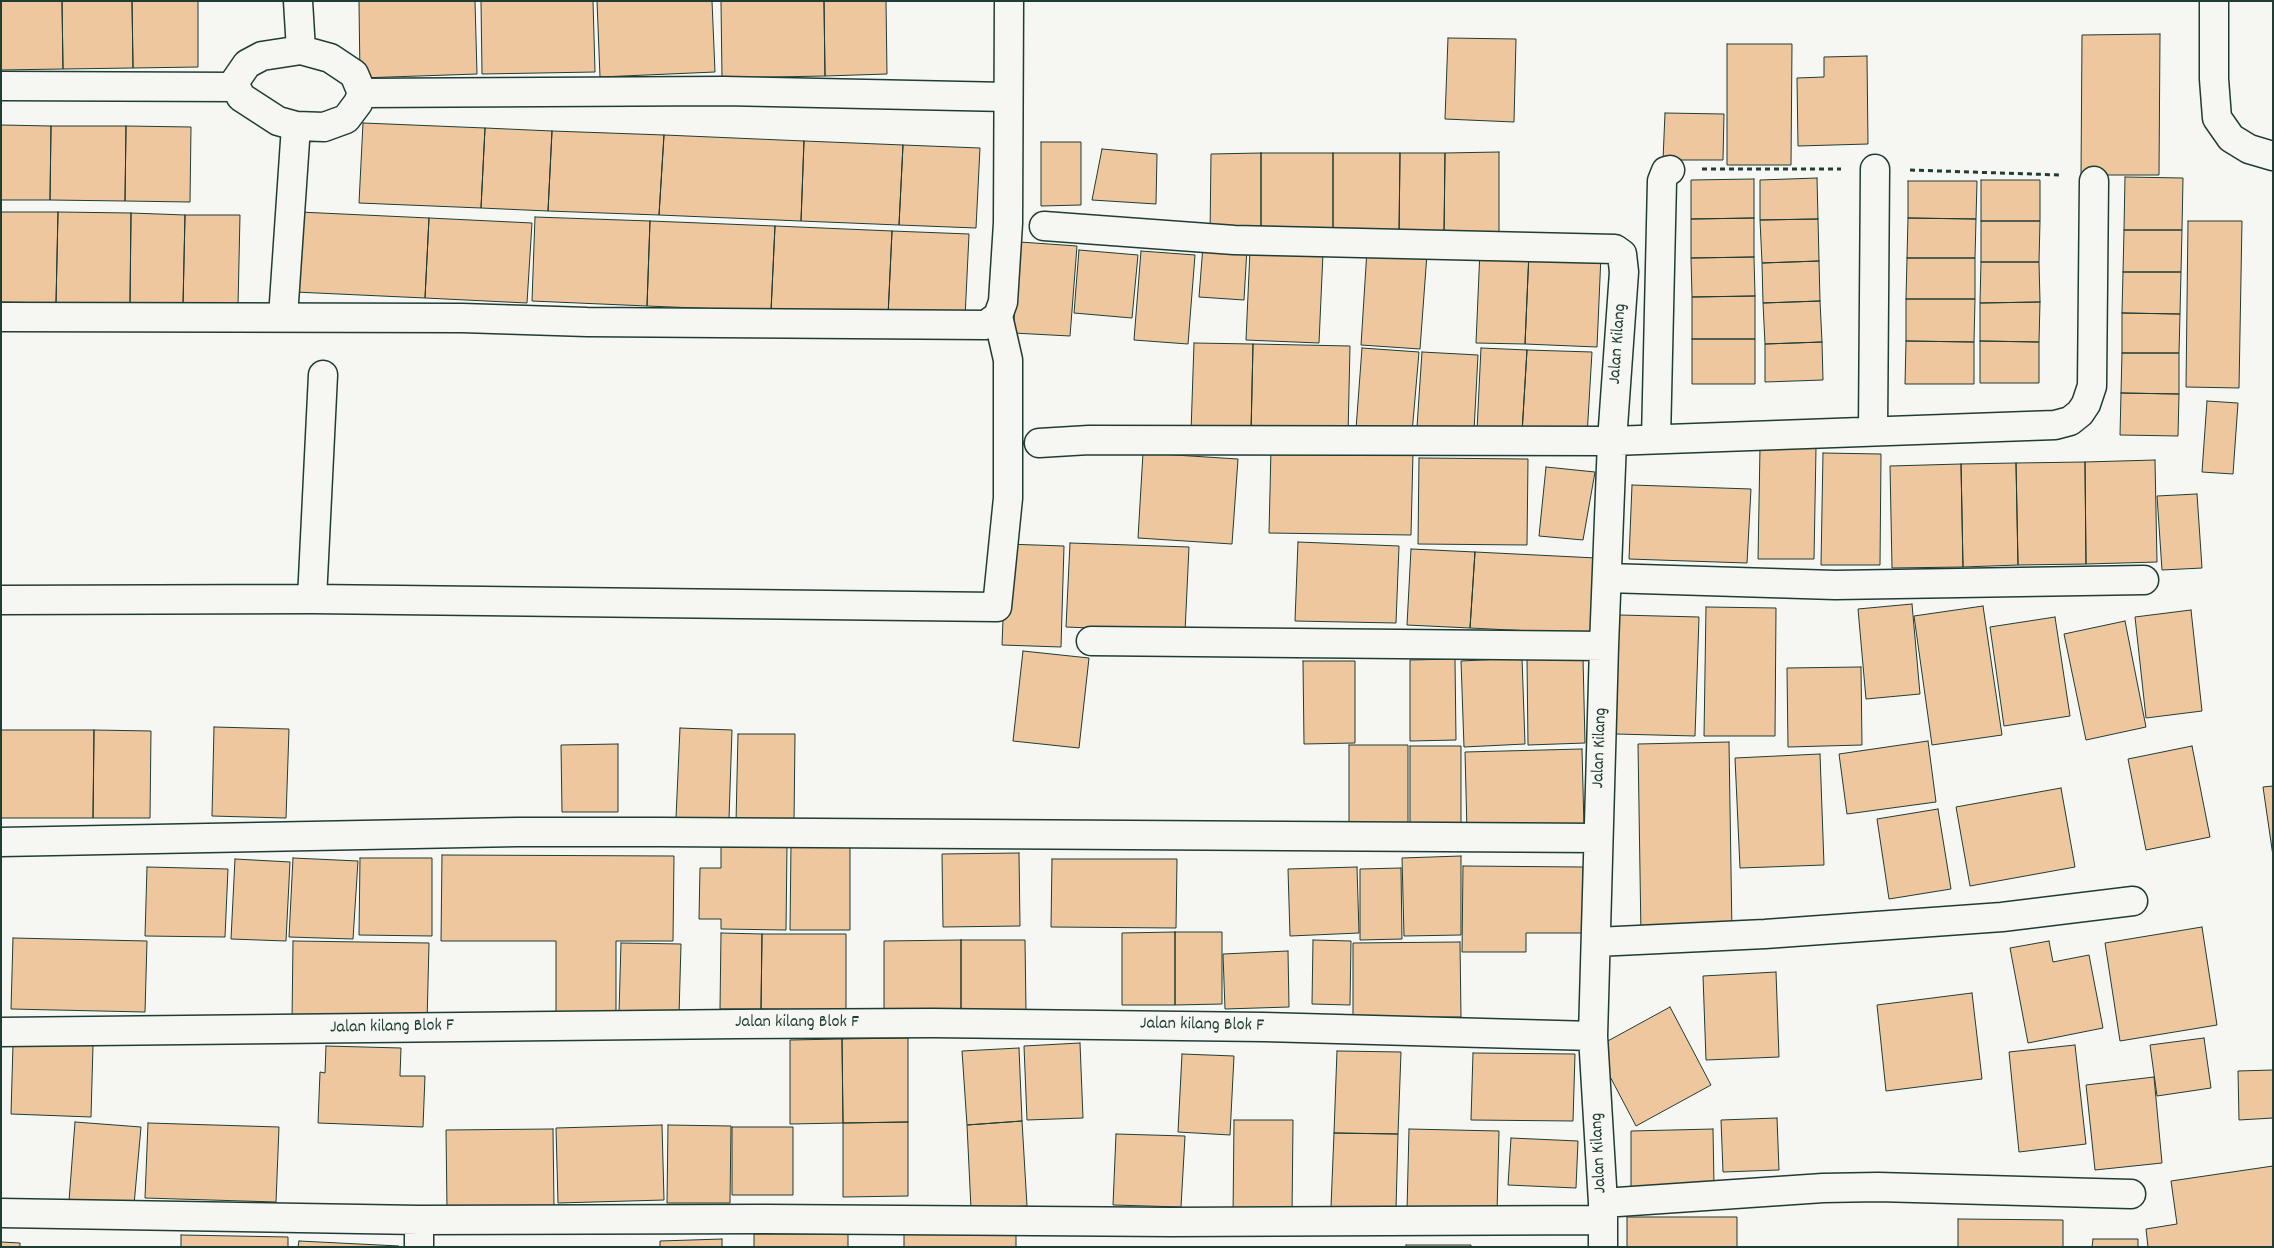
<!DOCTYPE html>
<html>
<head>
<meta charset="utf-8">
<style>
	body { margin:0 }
	#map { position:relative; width:2274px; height:1248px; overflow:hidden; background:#f6f6f2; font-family:Dekko,sans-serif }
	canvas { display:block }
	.frame { position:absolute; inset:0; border:2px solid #1f3d34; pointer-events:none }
</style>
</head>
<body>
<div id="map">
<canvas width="2274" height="1248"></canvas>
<div class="frame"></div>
</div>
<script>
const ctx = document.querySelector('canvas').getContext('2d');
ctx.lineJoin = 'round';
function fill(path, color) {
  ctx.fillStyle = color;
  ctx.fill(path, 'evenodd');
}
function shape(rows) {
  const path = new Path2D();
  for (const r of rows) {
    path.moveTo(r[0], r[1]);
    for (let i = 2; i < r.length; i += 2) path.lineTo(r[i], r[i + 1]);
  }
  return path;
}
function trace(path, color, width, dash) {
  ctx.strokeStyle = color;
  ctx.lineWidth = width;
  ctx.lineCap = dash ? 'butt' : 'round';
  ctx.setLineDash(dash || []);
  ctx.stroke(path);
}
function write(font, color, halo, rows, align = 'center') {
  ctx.font = font + ' Dekko,sans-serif';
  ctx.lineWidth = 4;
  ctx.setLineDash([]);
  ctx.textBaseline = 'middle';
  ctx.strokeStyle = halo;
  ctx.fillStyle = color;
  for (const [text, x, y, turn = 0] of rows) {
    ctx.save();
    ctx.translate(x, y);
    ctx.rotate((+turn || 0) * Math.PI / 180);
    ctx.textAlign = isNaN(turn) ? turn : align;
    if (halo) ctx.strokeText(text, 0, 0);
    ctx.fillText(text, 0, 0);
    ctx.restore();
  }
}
const building = shape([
	[1,1,62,1,63,69,1,70,1,1],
	[62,1,132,1,133,68,63,69,62,1],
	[132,1,198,1,198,67,133,68,132,1],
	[359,1,475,1,477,74,360,78,359,1],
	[481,1,593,1,595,72,482,74,481,1],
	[597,1,712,1,715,72,600,77,597,1],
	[721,1,824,1,825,76,722,78,721,1],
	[824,1,886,1,887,74,825,76,824,1],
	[2160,34,2159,175,2081,175,2082,35,2160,34],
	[1448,38,1516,39,1514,122,1445,119,1448,38],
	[1727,44,1792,44,1791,165,1727,165,1727,44],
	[1867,56,1868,144,1798,146,1797,78,1824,77,1824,57,1867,56],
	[1665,113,1724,114,1723,160,1663,160,1665,113],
	[363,123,485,128,481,208,359,203,363,123],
	[1,125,51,126,50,200,1,200,1,125],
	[51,126,126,126,125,201,50,200,51,126],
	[126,126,191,127,190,202,125,201,126,126],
	[485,128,552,131,548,211,481,208,485,128],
	[552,131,664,135,659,215,548,211,552,131],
	[664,135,804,141,801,221,659,215,664,135],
	[804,141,903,145,899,225,801,221,804,141],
	[1041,142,1081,142,1081,205,1041,206,1041,142],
	[903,145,980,148,976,228,899,225,903,145],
	[1102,149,1157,154,1156,204,1092,200,1102,149],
	[1499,152,1499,234,1444,235,1445,153,1499,152],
	[1261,153,1261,235,1210,236,1211,154,1261,153],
	[1261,153,1333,153,1333,235,1261,235,1261,153],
	[1333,153,1400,153,1399,235,1333,235,1333,153],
	[1400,153,1445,153,1444,235,1399,235,1400,153],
	[2125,177,2183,178,2182,230,2124,230,2125,177],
	[1817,178,1818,219,1760,220,1760,180,1817,178],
	[1754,179,1754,218,1691,219,1691,180,1754,179],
	[1981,180,2040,180,2040,221,1981,221,1981,180],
	[1908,181,1977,181,1976,219,1908,218,1908,181],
	[1,212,58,212,56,303,1,302,1,212],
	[58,212,131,213,130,304,56,303,58,212],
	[299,212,429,218,425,298,295,292,299,212],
	[131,213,185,215,183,305,130,304,131,213],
	[185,215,240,215,238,306,183,305,185,215],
	[535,217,650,221,647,306,532,301,535,217],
	[429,218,532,223,527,303,425,298,429,218],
	[1754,218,1754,257,1691,258,1691,219,1754,218],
	[1908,218,1976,219,1975,258,1907,258,1908,218],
	[1818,219,1819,261,1762,263,1760,220,1818,219],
	[650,221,775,226,771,311,647,306,650,221],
	[1981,221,2040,221,2039,262,1981,262,1981,221],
	[2188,221,2242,221,2239,388,2186,387,2188,221],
	[775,226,892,231,888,316,771,311,775,226],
	[2124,230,2182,230,2181,272,2123,272,2124,230],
	[892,231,969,234,965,318,888,316,892,231],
	[1020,242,1077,246,1070,336,1013,333,1020,242],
	[1203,246,1247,248,1244,300,1199,297,1203,246],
	[1079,250,1138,255,1132,318,1074,313,1079,250],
	[1250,250,1323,253,1319,343,1246,340,1250,250],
	[1367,250,1427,254,1420,349,1361,345,1367,250],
	[1480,250,1529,252,1525,344,1476,343,1480,250],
	[1141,251,1195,255,1188,344,1134,340,1141,251],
	[1529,252,1601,255,1597,347,1525,344,1529,252],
	[1754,257,1755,296,1692,297,1691,258,1754,257],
	[1907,258,1975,258,1975,299,1906,299,1907,258],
	[1819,261,1820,301,1763,303,1762,263,1819,261],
	[1981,262,2039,262,2040,302,1980,303,1981,262],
	[2123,272,2181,272,2180,314,2122,313,2123,272],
	[1755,296,1755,339,1692,339,1692,297,1755,296],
	[1906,299,1975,299,1974,342,1906,341,1906,299],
	[1820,301,1822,342,1765,344,1763,303,1820,301],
	[2040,302,2039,342,1980,341,1980,303,2040,302],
	[2122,313,2180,314,2179,353,2122,353,2122,313],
	[1692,339,1755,339,1755,384,1692,384,1692,339],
	[1906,341,1974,342,1974,384,1905,384,1906,341],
	[1980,341,2039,342,2039,383,1980,383,1980,341],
	[1822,342,1823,380,1765,382,1765,344,1822,342],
	[1194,343,1253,344,1251,433,1191,432,1194,343],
	[1253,344,1350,346,1348,435,1251,433,1253,344],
	[1362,348,1419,352,1412,433,1356,429,1362,348],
	[1481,348,1527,350,1522,433,1477,430,1481,348],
	[1527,350,1592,352,1587,436,1522,433,1527,350],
	[1422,352,1478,355,1474,431,1417,427,1422,352],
	[2122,353,2179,353,2179,394,2121,393,2122,353],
	[2121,393,2179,394,2178,436,2120,435,2121,393],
	[2207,401,2238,403,2233,474,2202,472,2207,401],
	[1760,448,1816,448,1814,559,1758,559,1760,448],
	[1271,449,1413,452,1411,535,1269,533,1271,449],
	[1143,453,1238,459,1232,544,1138,538,1143,453],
	[1823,453,1881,454,1880,565,1821,565,1823,453],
	[1419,458,1528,459,1527,545,1418,544,1419,458],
	[2155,460,2157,562,2086,564,2085,462,2155,460],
	[2085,462,2086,564,2018,565,2016,463,2085,462],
	[2016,463,2018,565,1963,567,1961,464,2016,463],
	[1961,464,1963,567,1892,568,1890,466,1961,464],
	[1546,467,1595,472,1583,540,1539,536,1546,467],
	[1632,485,1751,489,1747,563,1629,559,1632,485],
	[2197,494,2202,568,2162,570,2157,496,2197,494],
	[1298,542,1399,546,1396,623,1295,621,1298,542],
	[1070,543,1189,547,1185,632,1066,627,1070,543],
	[1006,544,1064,546,1061,647,1002,645,1006,544],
	[1411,549,1475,552,1470,628,1407,625,1411,549],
	[1475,552,1596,558,1592,634,1470,628,1475,552],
	[1912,604,1920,694,1866,699,1858,609,1912,604],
	[1983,606,2002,735,1932,745,1914,616,1983,606],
	[1706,607,1776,608,1775,736,1704,736,1706,607],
	[2191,610,2202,711,2146,718,2135,617,2191,610],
	[1619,615,1699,617,1695,736,1616,734,1619,615],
	[2055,617,2070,716,2004,726,1990,627,2055,617],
	[2125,621,2146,727,2086,740,2064,634,2125,621],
	[1023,651,1089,658,1079,748,1013,741,1023,651],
	[1522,658,1525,744,1464,747,1461,661,1522,658],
	[1583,658,1585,743,1528,745,1527,659,1583,658],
	[1455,659,1456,740,1410,741,1410,660,1455,659],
	[1303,661,1355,661,1355,743,1304,744,1303,661],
	[1861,667,1862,745,1788,747,1787,668,1861,667],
	[214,727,289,729,286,818,212,816,214,727],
	[680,728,732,730,729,819,676,818,680,728],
	[1,730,94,730,93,818,1,818,1,730],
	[94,730,151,731,150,818,93,818,94,730],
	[738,734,795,734,794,823,736,823,738,734],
	[1928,741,1936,802,1847,814,1839,754,1928,741],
	[1729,742,1732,933,1641,936,1638,744,1729,742],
	[618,744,618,812,562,812,561,745,618,744],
	[1349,745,1408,745,1408,829,1349,829,1349,745],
	[1410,746,1461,746,1461,824,1410,824,1410,746],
	[2192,746,2210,837,2146,850,2128,759,2192,746],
	[1582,749,1584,827,1467,831,1465,752,1582,749],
	[1820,754,1824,865,1740,868,1735,758,1820,754],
	[2273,786,2273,856,2263,787,2273,786],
	[2061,788,2075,867,1970,886,1956,807,2061,788],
	[1938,809,1951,889,1889,899,1877,819,1938,809],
	[791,844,850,844,850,930,790,930,791,844],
	[721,845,787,845,786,930,721,929,721,919,699,919,700,868,721,868,721,845],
	[1019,853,1020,926,943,927,942,854,1019,853],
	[442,855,674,856,673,941,616,941,616,1016,556,1016,556,941,441,941,442,855],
	[1461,856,1461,935,1404,936,1402,858,1461,856],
	[293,858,358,861,353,939,289,937,293,858],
	[360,858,432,858,432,936,359,935,360,858],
	[235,859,290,862,286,941,231,939,235,859],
	[1052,859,1177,859,1176,928,1051,927,1052,859],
	[1463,866,1583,867,1583,933,1526,933,1526,952,1462,952,1463,866],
	[147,867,228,869,225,937,145,936,147,867],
	[1357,867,1359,933,1290,936,1288,869,1357,867],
	[1401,868,1402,939,1360,940,1360,869,1401,868],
	[2202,927,2217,1025,2120,1041,2105,943,2202,927],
	[1175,932,1222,932,1222,1004,1175,1005,1175,932],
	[1175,932,1175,1005,1122,1005,1122,933,1175,932],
	[721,933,762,934,761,1009,720,1009,721,933],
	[762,934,846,934,846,1010,761,1009,762,934],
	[13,938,147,941,145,1012,11,1009,13,938],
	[961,940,961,1012,884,1013,884,941,961,940],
	[961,940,1025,940,1026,1011,961,1012,961,940],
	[1313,940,1351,941,1350,1005,1312,1004,1313,940],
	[293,941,429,943,427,1023,292,1021,293,941],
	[2049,941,2053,962,2089,955,2103,1028,2028,1043,2010,948,2049,941],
	[1460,942,1461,1017,1353,1018,1353,943,1460,942],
	[621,943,681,944,679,1015,619,1013,621,943],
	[1288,951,1289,1007,1225,1009,1223,954,1288,951],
	[1776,972,1779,1057,1706,1060,1703,976,1776,972],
	[1972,993,1982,1079,1886,1091,1877,1005,1972,993],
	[1670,1007,1711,1085,1636,1126,1595,1048,1670,1007],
	[908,1038,908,1122,843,1123,842,1039,908,1038],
	[2204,1038,2211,1088,2157,1096,2150,1045,2204,1038],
	[842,1039,843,1123,790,1124,790,1040,842,1039],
	[1080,1043,1083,1118,1027,1120,1024,1046,1080,1043],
	[13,1044,93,1045,91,1117,11,1114,13,1044],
	[2075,1045,2086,1144,2019,1152,2009,1052,2075,1045],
	[326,1046,401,1048,400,1076,425,1076,423,1127,318,1123,320,1072,325,1073,326,1046],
	[1019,1048,1022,1121,967,1125,962,1051,1019,1048],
	[1337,1051,1401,1052,1398,1134,1334,1133,1337,1051],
	[1473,1053,1575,1054,1573,1121,1471,1120,1473,1053],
	[1182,1054,1234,1056,1230,1135,1178,1132,1182,1054],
	[2273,1070,2273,1118,2239,1120,2238,1071,2273,1070],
	[2154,1077,2162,1163,2095,1170,2086,1085,2154,1077],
	[1777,1118,1779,1170,1723,1172,1721,1120,1777,1118],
	[1234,1120,1293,1120,1292,1217,1233,1217,1234,1120],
	[1022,1121,1027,1206,971,1209,967,1125,1022,1121],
	[75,1122,141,1127,134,1205,69,1201,75,1122],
	[908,1122,908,1196,843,1197,843,1123,908,1122],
	[148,1123,279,1127,276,1202,145,1198,148,1123],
	[662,1125,664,1200,558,1203,556,1128,662,1125],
	[668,1125,731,1126,730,1203,667,1203,668,1125],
	[732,1127,793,1127,793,1195,732,1195,732,1127],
	[553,1129,554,1207,447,1209,446,1130,553,1129],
	[1409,1129,1499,1131,1497,1213,1407,1211,1409,1129],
	[1713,1129,1714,1186,1631,1187,1631,1131,1713,1129],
	[1334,1133,1398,1134,1396,1209,1331,1207,1334,1133],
	[1116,1134,1185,1136,1181,1207,1113,1205,1116,1134],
	[1511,1138,1578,1141,1576,1188,1508,1185,1511,1138],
	[2273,1166,2273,1247,2148,1247,2146,1229,2177,1224,2171,1181,2273,1166],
	[1627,1217,1737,1217,1737,1247,1627,1247,1627,1217],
	[1958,1219,2063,1220,2063,1247,1958,1247,1958,1219],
	[1016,1228,1016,1247,904,1247,904,1230,1016,1228],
	[754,1234,848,1234,848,1247,754,1247,754,1234],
	[181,1235,288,1237,288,1247,181,1247,181,1235],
	[722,1239,722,1247,660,1247,660,1241,722,1239],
	[2093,1239,2138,1239,2138,1247,2092,1247,2093,1239],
	[299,1241,399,1246,399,1247,298,1247,299,1241],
	[1,1242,20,1243,20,1247,1,1247,1,1242],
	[1406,1245,1471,1245,1471,1247,1406,1247,1406,1245]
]);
const path = shape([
	[1702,169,1841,169],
	[1910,170,2061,175]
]);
const minor = shape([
	[298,1,301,50],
	[2214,1,2214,79,2217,118,2231,138,2249,149,2273,156],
	[301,50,330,58,354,74,362,93,358,103,346,119,324,127,296,126,278,121,241,97,236,87,236,80,247,64,262,56,301,50],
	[1,86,236,87],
	[362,93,724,91,1007,97],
	[1044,226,1234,240,1615,249,1622,254,1624,272,1612,441,1604,646,1593,1036,1603,1203,1603,1247],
	[1,317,462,318,587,322,986,325,998,316,1003,302,1008,223,1009,1],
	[283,317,296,126],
	[1873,430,1875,169],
	[1656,439,1662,181,1666,171,1670,170],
	[1039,443,1089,440,1612,441,2055,425,2070,421,2080,413,2086,404,2092,386,2094,181],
	[1607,578,1835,585,2144,580],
	[312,599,323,375],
	[1,600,312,599,997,607,1008,498,1008,360,998,316],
	[1091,641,1604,646],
	[1,842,517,832,661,832,1598,838],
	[1596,942,1765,934,2002,917,2133,901],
	[1,1032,737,1024,933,1023,1264,1027,1593,1036],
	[1603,1203,1823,1188,1878,1187,2131,1194],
	[1,1213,419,1220,765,1219,1171,1222,1603,1220],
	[419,1220,419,1247]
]);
const streetNames = [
	["Jalan Kilang",1619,344,-86],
	["Jalan Kilang",1601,748,-88],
	["Jalan kilang Blok F",797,1024],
	["Jalan kilang Blok F",1202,1026,1],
	["Jalan kilang Blok F",392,1028,-1],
	["Jalan Kilang",1600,1153,-93]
];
fill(building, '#eec79e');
trace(building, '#1f3d34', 1);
trace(minor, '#1f3d34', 31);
trace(path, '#1f3d34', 3, [5, 4]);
trace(minor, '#f6f6f2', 28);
write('18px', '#1f3d34', '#f6f6f2', streetNames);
</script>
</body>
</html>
